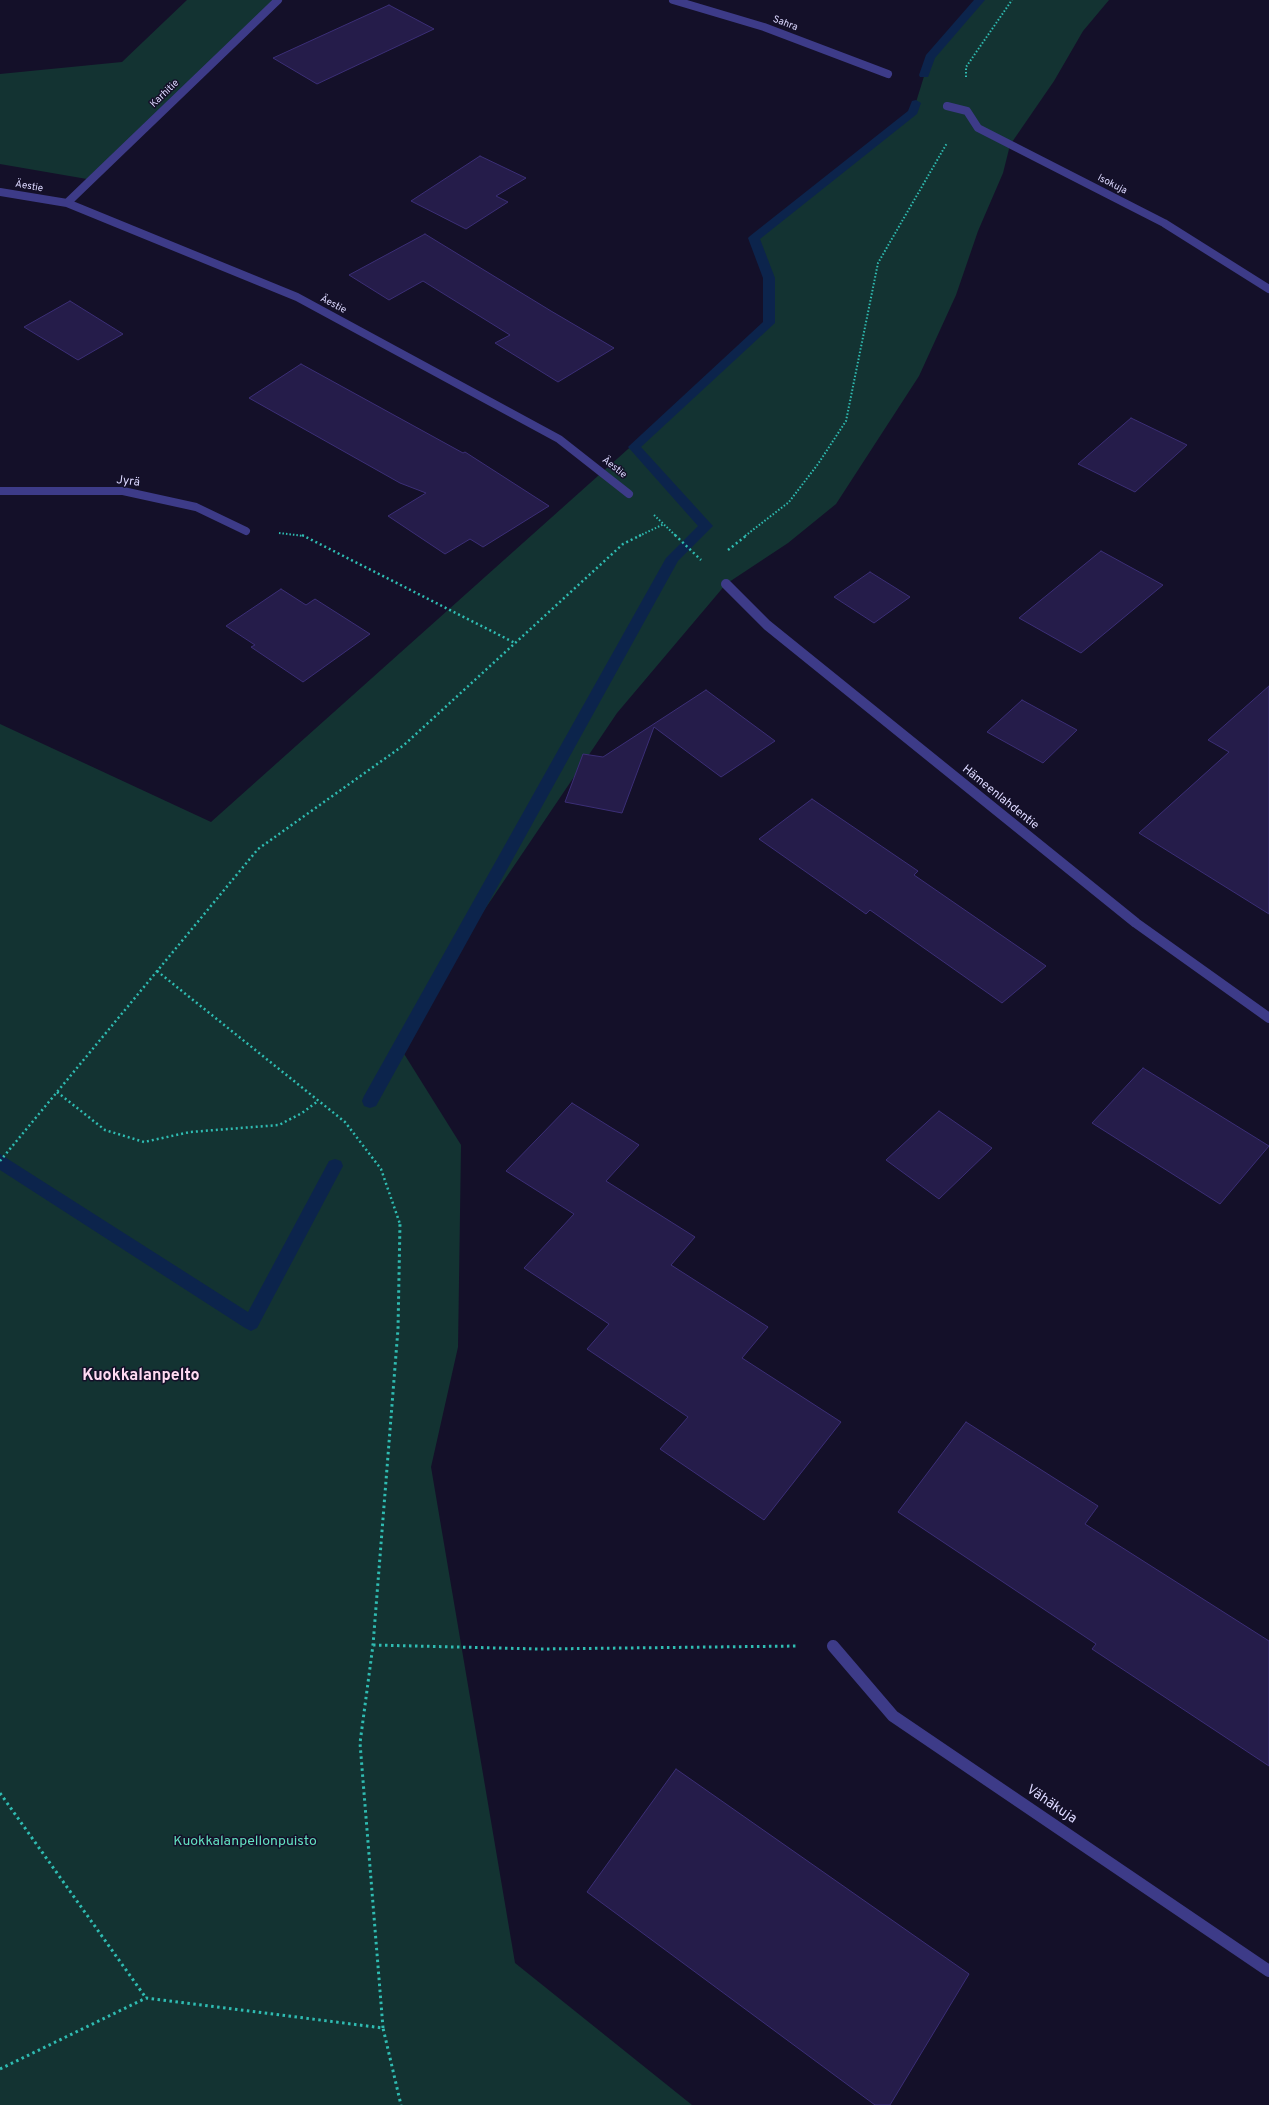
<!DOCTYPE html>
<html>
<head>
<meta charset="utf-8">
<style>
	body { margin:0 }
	canvas { display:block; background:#141029 }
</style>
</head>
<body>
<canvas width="1269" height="2105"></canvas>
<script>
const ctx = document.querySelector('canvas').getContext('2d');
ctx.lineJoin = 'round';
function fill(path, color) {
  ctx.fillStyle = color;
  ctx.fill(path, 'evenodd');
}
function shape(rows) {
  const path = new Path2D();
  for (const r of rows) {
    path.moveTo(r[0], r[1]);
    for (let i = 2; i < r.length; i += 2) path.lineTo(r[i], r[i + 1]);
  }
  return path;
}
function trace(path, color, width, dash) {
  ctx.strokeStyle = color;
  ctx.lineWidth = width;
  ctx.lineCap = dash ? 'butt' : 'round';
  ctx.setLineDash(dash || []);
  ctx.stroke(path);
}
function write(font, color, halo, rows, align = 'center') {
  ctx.font = font + ' Overpass,sans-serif';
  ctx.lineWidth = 3;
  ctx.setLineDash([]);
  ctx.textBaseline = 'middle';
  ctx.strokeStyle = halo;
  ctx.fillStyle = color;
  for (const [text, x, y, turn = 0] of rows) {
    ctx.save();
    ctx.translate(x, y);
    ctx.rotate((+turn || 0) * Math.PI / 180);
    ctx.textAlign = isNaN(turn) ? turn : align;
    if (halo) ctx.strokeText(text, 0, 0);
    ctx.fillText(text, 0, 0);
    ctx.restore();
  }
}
const green = shape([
	[187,0,276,0,87,179,0,164,0,74,122,62],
	[980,0,1109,0,1083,31,1054,81,1010,145,1003,173,978,231,956,295,919,376,836,504,788,543,726,584,617,713,396,1041,461,1145,458,1347,431,1467,515,1963,692,2105,0,2105,0,724,211,822,769,323,769,278,754,238,913,112,930,57]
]);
const stream = shape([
	[974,0,985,0,935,58,928,77,920,77,919,75,926,55,974,0],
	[916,100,921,103,917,114,760,239,775,278,775,323,641,447,713,526,678,561,376,1106,370,1108,364,1106,362,1101,364,1096,666,558,698,526,628,447,763,322,763,278,748,238,750,236,908,111,912,101,916,100],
	[0,1154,248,1312,329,1161,335,1159,341,1161,343,1166,257,1328,251,1331,245,1328,0,1170,0,1154]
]);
const building = shape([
	[389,5,434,29,317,84,273,58,389,5],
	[480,156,526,178,496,196,508,202,466,229,411,201,480,156],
	[425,234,551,311,614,348,558,382,495,343,510,335,423,281,389,300,349,275,425,234],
	[70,301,123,334,78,360,24,327,70,301],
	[301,364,463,453,465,452,549,506,483,547,470,539,445,554,388,516,426,493,400,483,249,398,301,364],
	[1131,418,1187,445,1135,492,1078,464,1131,418],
	[1101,551,1163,585,1081,653,1019,618,1101,551],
	[870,572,910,597,874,623,834,597,870,572],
	[281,589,306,605,315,599,370,634,303,682,251,647,255,645,226,626,281,589],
	[1269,686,1269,914,1139,833,1229,752,1208,740,1269,686],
	[706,690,775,741,721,777,654,727,622,813,565,802,583,754,603,757,706,690],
	[1022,700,1077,730,1043,763,987,732,1022,700],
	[812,799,918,871,914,875,1046,966,1002,1003,870,910,866,914,759,839,812,799],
	[1143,1068,1269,1146,1220,1204,1092,1123,1143,1068],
	[572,1103,639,1145,606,1181,695,1237,671,1265,768,1327,742,1358,841,1422,764,1520,660,1449,688,1417,587,1349,609,1324,524,1268,574,1214,506,1171,572,1103],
	[939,1111,992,1148,939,1199,886,1160,939,1111],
	[966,1422,1098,1506,1085,1524,1269,1641,1269,1766,1092,1649,1096,1644,898,1512,966,1422],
	[676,1769,969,1974,890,2105,875,2105,587,1892,676,1769]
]);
const pathFar2 = shape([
	[966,77,966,67,1012,0],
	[654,515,676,536],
	[279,533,304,536],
	[639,536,664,524],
	[745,536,789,502,818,464,846,421,878,263,947,143]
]);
const pathFar1 = shape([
	[302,535,515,643],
	[675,535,701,560],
	[728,550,747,535],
	[157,971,345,1122,381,1169,400,1224],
	[57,1092,105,1130,144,1142,190,1132,279,1125,302,1113,318,1101],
	[0,1161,258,849,404,745,623,544,641,535]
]);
const path = shape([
	[373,1645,539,1649,798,1646],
	[0,1793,146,1998],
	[383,2028,360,1743,373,1645,398,1329,400,1223],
	[0,2069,146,1998,383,2028,401,2105]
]);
const streetFar2 = shape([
	[673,0,764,27,888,74],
	[947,106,967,111,978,128,1164,223,1269,289],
	[0,192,67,203,297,297,559,439,629,494],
	[67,203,278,0],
	[0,491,123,491,196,507,246,531]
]);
const streetFar1 = shape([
	[726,584,767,625,1136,923,1269,1018]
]);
const street = shape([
	[833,1646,893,1716,1269,1971]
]);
const farStreetnames = [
	["Sahra",785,24,21],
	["Karhitie",165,94,-44],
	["Isokuja",1112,185,27],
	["Äestie",29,187,10],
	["Äestie",333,305,28],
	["Äestie",614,468,39]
];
const streetNames = [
	["Jyrä",128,482,7],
	["Hämeenlahdentie",1000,798,39]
];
const nearStreetnames = [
	["Vähäkuja",1051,1805,34]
];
const nearParknames = [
	["Kuokkalanpellonpuisto",245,1842]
];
const districtNames = [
	["Kuokkalanpelto",141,1377]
];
fill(green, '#133332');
fill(stream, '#0c244c');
fill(building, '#251c4a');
trace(building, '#3b2e76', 1);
trace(pathFar2, '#2fbcb2', 2, [1.5, 2]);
trace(pathFar1, '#2fbcb2', 2.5, [2, 3]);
trace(path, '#2fbcb2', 3, [2.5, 3.5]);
trace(streetFar2, '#3d3b88', 8);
trace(streetFar1, '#3d3b88', 10);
trace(street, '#3d3b88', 12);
write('10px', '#dcd8ff', '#141029', farStreetnames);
write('12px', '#dcd8ff', '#141029', streetNames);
write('14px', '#dcd8ff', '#141029', nearStreetnames);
write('14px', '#62e1c0', '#141029', nearParknames);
write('bold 16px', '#ffdaf2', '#141029', districtNames);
</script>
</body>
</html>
